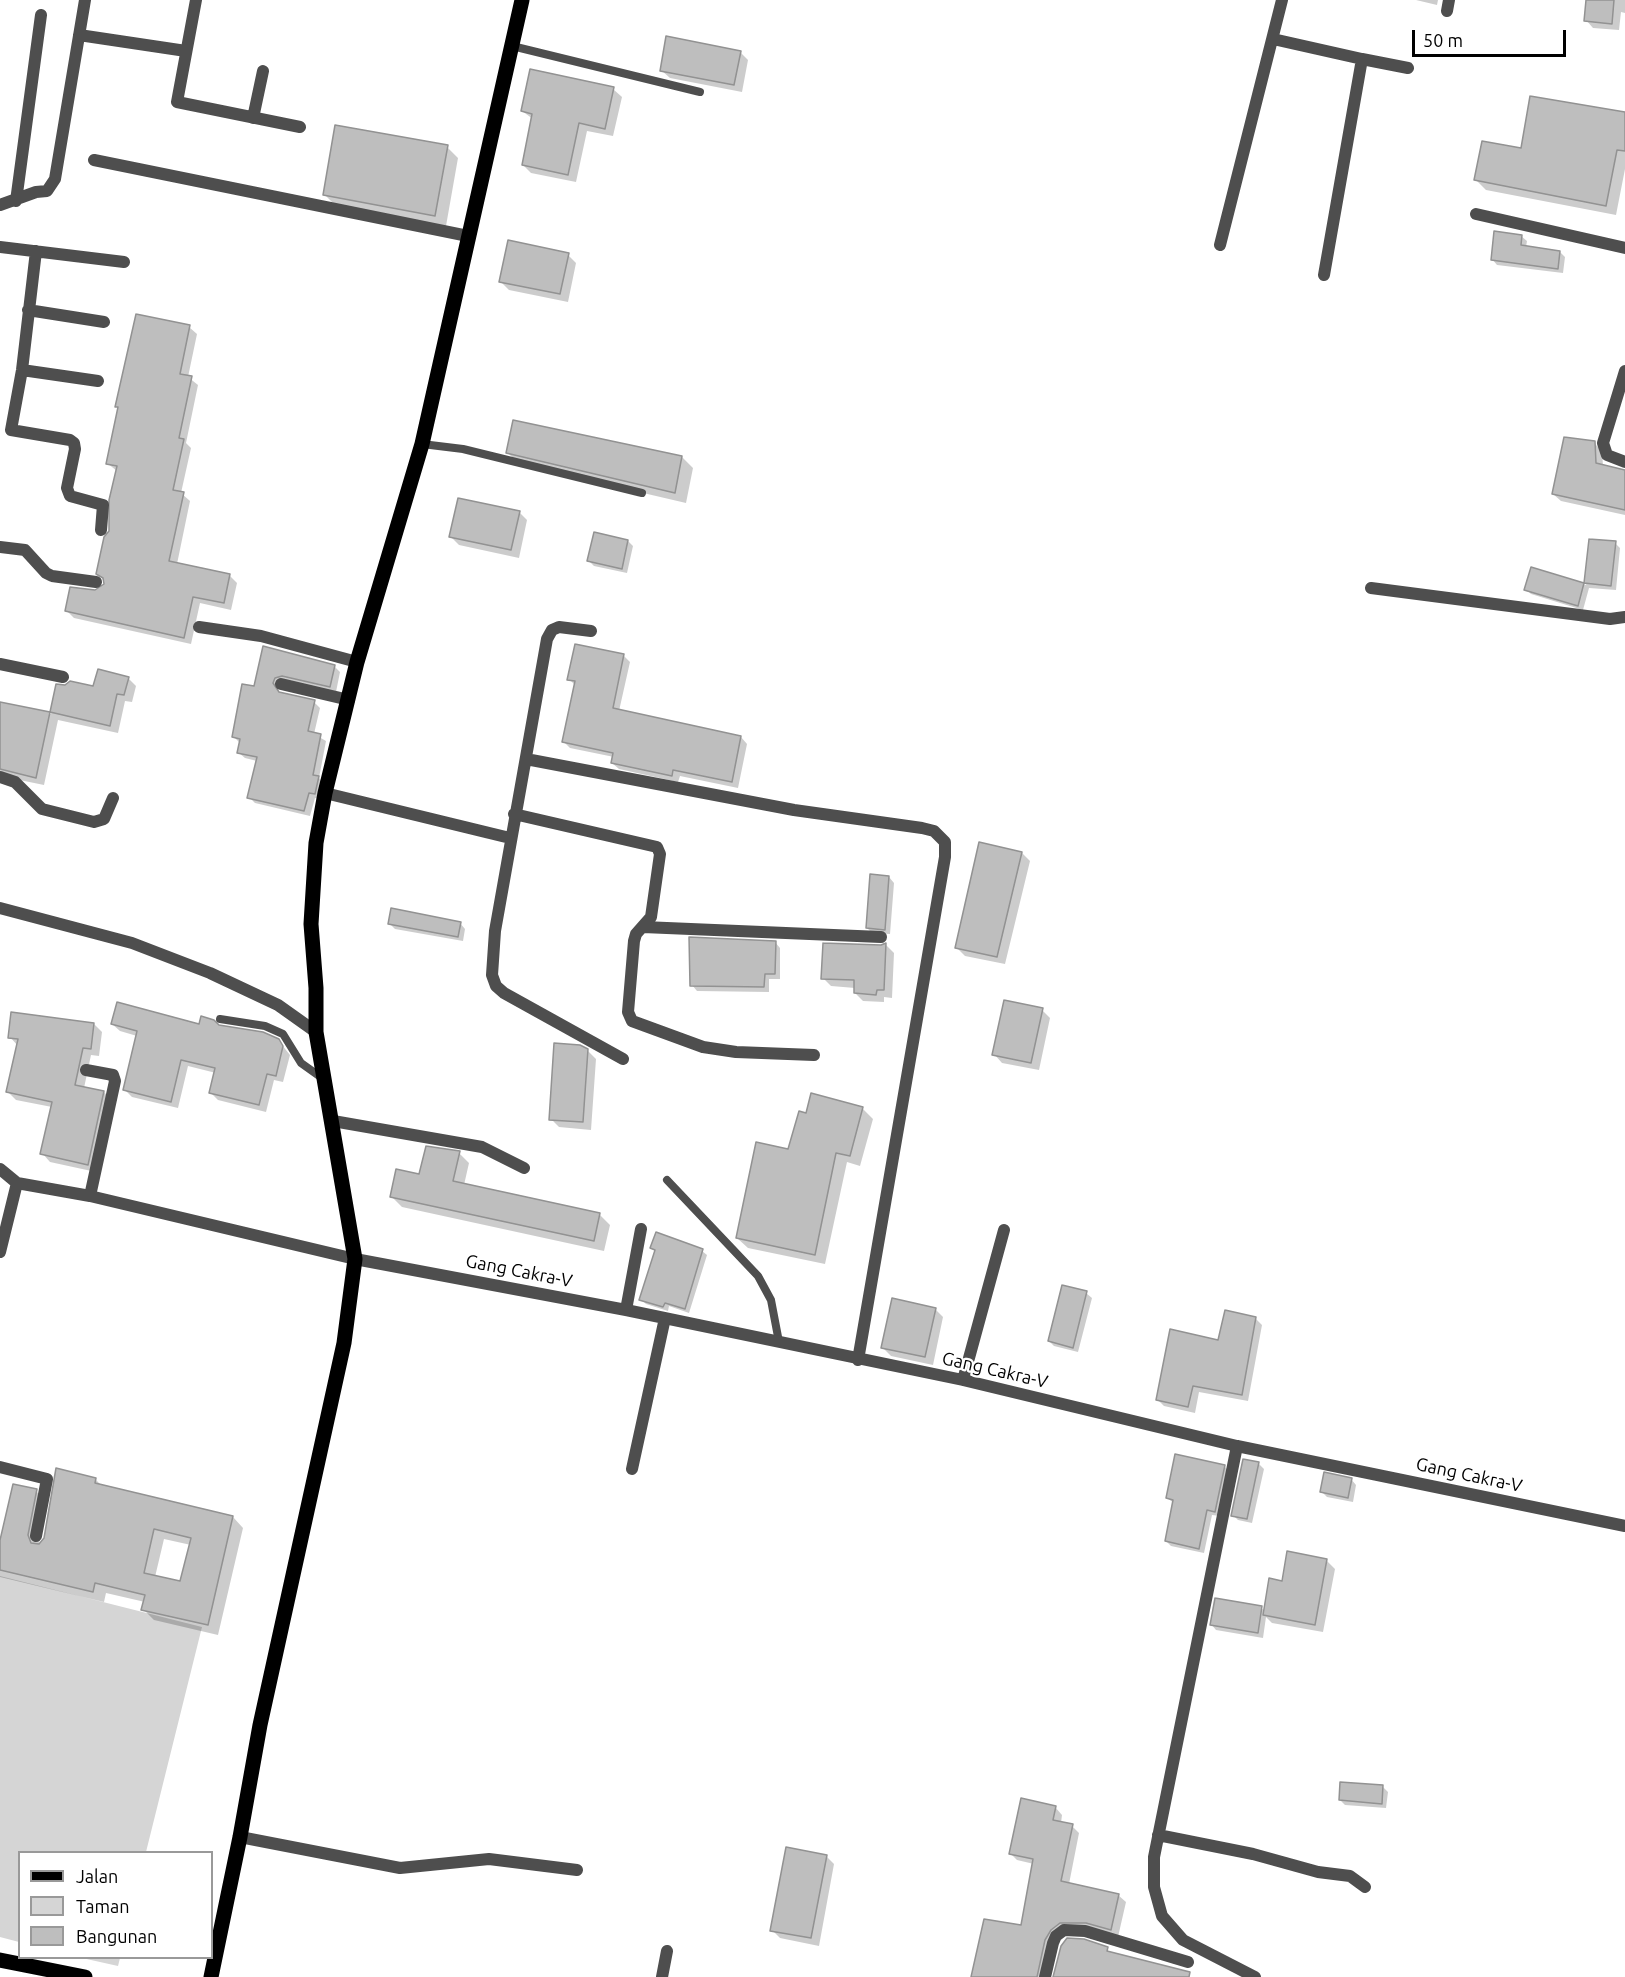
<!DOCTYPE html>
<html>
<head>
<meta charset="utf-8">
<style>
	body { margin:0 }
	#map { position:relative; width:1625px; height:1977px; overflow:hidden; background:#fff; font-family:Ubuntu,sans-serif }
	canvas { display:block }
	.legend { position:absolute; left:18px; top:1851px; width:195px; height:108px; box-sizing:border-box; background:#fff; border:2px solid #999; margin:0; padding:8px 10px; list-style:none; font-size:18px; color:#000 }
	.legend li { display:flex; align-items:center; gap:12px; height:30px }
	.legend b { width:30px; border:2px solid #999 }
	.scale { position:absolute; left:1412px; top:30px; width:154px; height:27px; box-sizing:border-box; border:3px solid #000; border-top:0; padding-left:8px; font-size:18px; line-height:21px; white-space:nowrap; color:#000; -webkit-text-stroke:4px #fff; paint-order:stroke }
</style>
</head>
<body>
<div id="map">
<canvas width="1625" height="1977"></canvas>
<ul class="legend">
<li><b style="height:8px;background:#000"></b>Jalan</li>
<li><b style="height:16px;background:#d5d5d5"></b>Taman</li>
<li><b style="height:16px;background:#bebebe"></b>Bangunan</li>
</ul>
<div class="scale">50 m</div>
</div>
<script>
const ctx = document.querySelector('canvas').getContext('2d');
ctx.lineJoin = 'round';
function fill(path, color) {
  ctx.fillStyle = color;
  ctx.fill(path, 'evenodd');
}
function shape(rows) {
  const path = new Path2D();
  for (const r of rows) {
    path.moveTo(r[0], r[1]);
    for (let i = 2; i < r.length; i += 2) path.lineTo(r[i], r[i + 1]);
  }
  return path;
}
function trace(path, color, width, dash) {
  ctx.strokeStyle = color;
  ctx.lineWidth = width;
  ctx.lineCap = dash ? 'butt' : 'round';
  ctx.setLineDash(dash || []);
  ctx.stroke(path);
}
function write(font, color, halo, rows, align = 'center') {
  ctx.font = font + ' Ubuntu,sans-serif';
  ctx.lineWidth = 4.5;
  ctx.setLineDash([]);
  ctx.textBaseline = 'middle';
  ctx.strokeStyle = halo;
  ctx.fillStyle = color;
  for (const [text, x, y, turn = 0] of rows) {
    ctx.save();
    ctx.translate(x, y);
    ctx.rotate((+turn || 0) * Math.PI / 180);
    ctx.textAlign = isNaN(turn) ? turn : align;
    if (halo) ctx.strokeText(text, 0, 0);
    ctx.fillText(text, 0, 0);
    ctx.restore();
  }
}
const green = shape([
	[0,1576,202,1627,146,1852,20,1852,19,1942,0,1937],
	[82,1958,120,1958,118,1966]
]);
const shadow = shape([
	[1416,0,1438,0,1437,5],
	[1588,0,1625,0,1625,13,1621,12,1619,30,1593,28,1586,20],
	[740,52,748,60,742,92,670,78,661,70],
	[613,89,622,97,613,136,587,131,576,182,531,173,523,165,533,119,522,111],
	[1625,114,1625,169,1616,215,1486,190,1476,180,1522,150],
	[447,147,458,158,446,226,336,206,325,195],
	[1521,236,1527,241,1526,247,1560,252,1565,257,1563,273,1497,265,1492,259],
	[568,255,576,263,568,302,509,290,500,281],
	[189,327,197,334,188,377,198,385,186,443,191,448,181,493,190,501,177,564,229,575,237,583,231,610,200,603,191,644,74,618,67,611,106,584,98,573,111,531,117,471,107,463,119,409,116,406],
	[1594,443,1602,451,1603,466,1625,471,1625,515,1561,501,1553,494],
	[508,453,682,457,693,468,686,503,519,464],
	[519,512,527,520,519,558,459,545,451,537],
	[1590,540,1615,543,1620,548,1616,590,1589,588,1583,610,1531,594,1526,589,1532,569,1586,585],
	[628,541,633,546,627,573,594,566,589,561],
	[264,648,334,666,340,672,336,692,281,684,278,690,281,694,314,702,320,708,314,734,326,741,319,778,324,783,320,799,315,798,310,816,255,803,249,797,257,761,245,758,239,753,240,743,234,737,256,688],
	[623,655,630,662,619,711,741,737,747,744,738,788,680,776,678,782,619,769,612,763,614,757,570,748,564,742,576,686,569,679],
	[128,678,136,686,132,702,125,701,118,733,58,720,44,785,0,776,0,703,51,714,57,686,95,688],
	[1022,853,1030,861,1005,964,965,956,957,948],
	[889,877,894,883,890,934,872,933,867,928],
	[389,923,460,923,465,929,463,941,395,929],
	[775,942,780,948,780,979,769,979,769,992,697,991,692,985],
	[886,945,894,953,892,998,884,997,884,1002,863,1001,855,993,855,988,831,986,823,978],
	[1042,1010,1050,1018,1039,1070,1002,1063,994,1054],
	[94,1024,102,1032,99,1056,91,1055,84,1088,104,1092,112,1101,96,1172,50,1162,42,1153,52,1107,16,1100,8,1092,18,1046,10,1037],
	[112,1024,200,1025,278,1040,290,1055,283,1082,274,1080,266,1112,218,1100,211,1093,216,1073,188,1066,178,1108,132,1097,125,1090,137,1036,120,1031],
	[587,1050,596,1059,591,1130,559,1127,551,1119],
	[863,1109,873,1119,860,1166,847,1162,825,1264,748,1248,737,1238,789,1151,807,1114],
	[459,1153,469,1163,464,1185,599,1214,610,1225,604,1251,402,1207,392,1197],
	[652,1248,702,1251,707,1255,689,1313,669,1306,668,1311,646,1304,641,1299,656,1252],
	[1086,1293,1092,1298,1078,1352,1054,1346,1049,1341],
	[935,1309,943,1317,933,1365,891,1356,883,1348],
	[1255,1318,1262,1325,1248,1401,1199,1392,1195,1413,1164,1406,1157,1399,1220,1341],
	[1258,1463,1264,1469,1252,1523,1238,1520,1233,1515],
	[1224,1466,1229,1471,1220,1516,1212,1515,1204,1553,1171,1546,1166,1541,1174,1503,1167,1498],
	[95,1479,103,1487,233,1517,243,1528,218,1635,154,1620,143,1609,145,1602,106,1593,104,1602,0,1577,0,1539,36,1491,47,1502,39,1544],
	[164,1539,191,1545,182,1583,155,1577],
	[1351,1479,1356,1485,1353,1502,1327,1497,1321,1491],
	[1326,1560,1335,1569,1323,1632,1272,1623,1266,1617,1263,1638,1216,1630,1211,1624,1261,1608,1265,1611,1283,1582],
	[1383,1787,1388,1792,1386,1808,1345,1805,1340,1800],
	[1055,1807,1062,1815,1061,1823,1072,1826,1079,1833,1069,1884,1118,1895,1126,1902,1118,1937,1095,1930,1058,1937,1045,1977,973,1977,1022,1927,1034,1864,1017,1860,1010,1853],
	[826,1856,834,1864,819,1946,780,1938,772,1930]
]);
const building = shape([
	[1586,0,1614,0,1612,24,1584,21,1586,0],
	[666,36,741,51,734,85,660,71,666,36],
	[530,69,614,87,605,129,579,123,568,175,522,165,532,114,521,111,530,69],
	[1530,96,1625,112,1625,151,1617,150,1606,206,1474,180,1482,141,1521,148,1530,96],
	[335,125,448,145,435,216,323,195,335,125],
	[1494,231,1522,235,1521,245,1560,251,1558,269,1491,260,1494,231],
	[508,240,569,253,560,294,499,282,508,240],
	[136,314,190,325,180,374,192,376,179,438,184,439,173,490,184,492,169,561,230,574,224,603,193,597,184,638,65,611,70,587,95,590,104,584,103,578,96,574,104,537,109,531,109,500,117,466,106,464,118,407,115,407,136,314],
	[513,420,682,456,675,493,506,453,513,420],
	[1564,437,1595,441,1596,463,1625,470,1625,510,1552,494,1564,437],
	[458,498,520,511,511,550,449,537,458,498],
	[594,532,628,540,622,569,587,561,594,532],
	[1589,539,1616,541,1611,586,1584,583,1589,539],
	[1531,567,1584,583,1578,606,1524,590,1531,567],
	[575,644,624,654,613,708,741,736,732,782,673,770,672,776,611,763,613,753,562,742,575,681,567,680,575,644],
	[263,646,335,665,330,687,282,676,275,678,273,683,279,692,315,700,308,731,321,734,313,775,319,776,315,794,309,793,304,811,247,798,257,757,237,753,240,739,232,737,242,684,254,686,263,646],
	[98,669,129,677,124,695,117,694,110,726,50,712,36,778,0,769,0,702,50,712,56,684,65,685,70,681,93,686,98,669],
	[979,842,1022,852,997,957,955,948,979,842],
	[870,874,889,876,885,930,866,928,870,874],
	[391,908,461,922,458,937,388,924,391,908],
	[689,937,776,941,775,974,765,974,764,987,690,986,689,937],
	[823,943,881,945,886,943,884,990,877,990,876,995,854,993,854,980,821,979,823,943],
	[1004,1000,1043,1008,1031,1063,992,1055,1004,1000],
	[117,1002,199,1024,201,1016,214,1020,219,1025,263,1032,279,1039,283,1046,276,1076,267,1074,259,1105,209,1093,215,1068,181,1060,171,1102,123,1090,137,1031,111,1024,117,1002],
	[11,1012,94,1023,91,1049,83,1048,75,1085,104,1091,88,1165,40,1154,52,1102,6,1092,18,1039,8,1038,11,1012],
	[554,1043,580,1045,588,1049,583,1122,549,1120,554,1043],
	[811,1093,863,1107,850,1156,836,1153,815,1255,736,1238,756,1142,788,1149,799,1111,806,1113,811,1093],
	[426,1146,460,1151,453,1181,600,1213,594,1241,390,1197,396,1169,419,1174,426,1146],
	[656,1232,703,1249,685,1309,665,1303,663,1307,639,1300,655,1250,650,1248,656,1232],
	[1062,1285,1087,1291,1073,1348,1048,1341,1062,1285],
	[892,1298,936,1308,925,1357,881,1348,892,1298],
	[1225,1310,1256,1317,1242,1395,1193,1386,1188,1407,1156,1400,1170,1329,1218,1340,1225,1310],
	[1175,1454,1225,1465,1215,1512,1207,1510,1199,1549,1165,1541,1173,1500,1166,1498,1175,1454],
	[1243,1459,1259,1462,1247,1519,1231,1516,1243,1459],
	[56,1468,96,1478,95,1483,233,1516,208,1625,141,1610,145,1595,95,1583,93,1592,0,1570,0,1540,13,1484,37,1489,28,1535,31,1543,39,1544,44,1538,56,1468],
	[154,1529,191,1538,180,1581,144,1573,154,1529],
	[1324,1472,1352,1478,1348,1498,1320,1492,1324,1472],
	[1287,1551,1327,1559,1315,1625,1263,1615,1269,1578,1282,1581,1287,1551],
	[1215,1598,1262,1606,1258,1633,1210,1625,1215,1598],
	[1340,1782,1383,1785,1382,1804,1339,1800,1340,1782],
	[1021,1798,1056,1806,1053,1820,1073,1824,1061,1881,1119,1894,1111,1930,1086,1923,1060,1923,1051,1930,1045,1940,1037,1977,971,1977,984,1919,1021,1925,1033,1859,1009,1854,1021,1798],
	[786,1847,827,1855,811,1938,770,1931,786,1847],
	[1067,1938,1084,1939,1108,1947,1107,1951,1190,1972,1189,1977,1053,1977,1061,1946,1067,1938]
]);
const service = shape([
	[512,46,700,92],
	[422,444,463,449,642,493],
	[220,1019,265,1026,283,1034,301,1063,322,1078],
	[667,1180,758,1276,771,1300,779,1342]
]);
const minor = shape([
	[196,0,177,102,300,127],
	[1447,11,1449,0],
	[79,35,186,51],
	[1273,39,1362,59,1324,275],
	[1362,59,1408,68],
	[253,118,263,71],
	[94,160,468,236],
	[16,201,41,15],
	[0,205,36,192,47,191,55,179,85,0],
	[1476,214,1625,248],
	[1220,245,1282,0],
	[0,247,124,262],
	[36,251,22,370,11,430,70,440,74,443,75,449,67,488,70,496,103,505,101,530],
	[28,310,104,322],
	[22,370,98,381],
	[1625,371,1603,443,1607,455,1625,462],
	[0,547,25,550,46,573,52,576,96,582],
	[1371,588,1610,619,1625,617],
	[199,627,261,636,357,662],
	[591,631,559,627,552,630,547,639,495,931,492,975,496,986,504,993,623,1059],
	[0,664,63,677],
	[281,684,349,700],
	[526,759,794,810,922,828,934,831,945,842,945,857,858,1360],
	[0,777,15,782,42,809,94,822,104,819,113,798],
	[325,793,510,838],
	[514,814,657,847,660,854,651,917,636,934,634,941,628,1012,632,1021,703,1047,736,1052,814,1055],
	[0,908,132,943,210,973,278,1005,316,1032],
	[643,927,881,937],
	[86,1070,113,1075,115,1081,90,1196],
	[333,1121,482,1147,524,1168],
	[0,1169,17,1183,90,1196,355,1259,626,1310,963,1380,1237,1446,1625,1526],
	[0,1252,17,1183],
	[626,1310,641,1229],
	[963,1380,1004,1230],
	[1237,1446,1154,1857,1154,1887,1162,1916,1183,1940,1255,1977],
	[0,1467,47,1479,36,1536],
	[632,1469,665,1318],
	[1158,1835,1253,1854,1318,1872,1350,1876,1365,1887],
	[240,1837,400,1868,489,1859,577,1870],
	[662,1977,667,1951],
	[1045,1977,1053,1943,1056,1936,1064,1930,1085,1931,1188,1962]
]);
const primary = shape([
	[0,1960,85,1977],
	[211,1977,240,1837,260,1725,344,1343,355,1259,316,1032,316,988,311,924,316,843,325,793,357,662,422,444,522,0]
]);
const streetNames = [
	["Gang Cakra-V",519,1271,11],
	["Gang Cakra-V",995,1370,13],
	["Gang Cakra-V",1469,1475,12]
];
fill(green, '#d5d5d5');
fill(shadow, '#0003');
fill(building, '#bebebe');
trace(building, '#929292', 1.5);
trace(service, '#4e4e4e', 8);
trace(minor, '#4e4e4e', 12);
trace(primary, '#000', 15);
write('18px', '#000', '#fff', streetNames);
</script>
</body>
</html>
